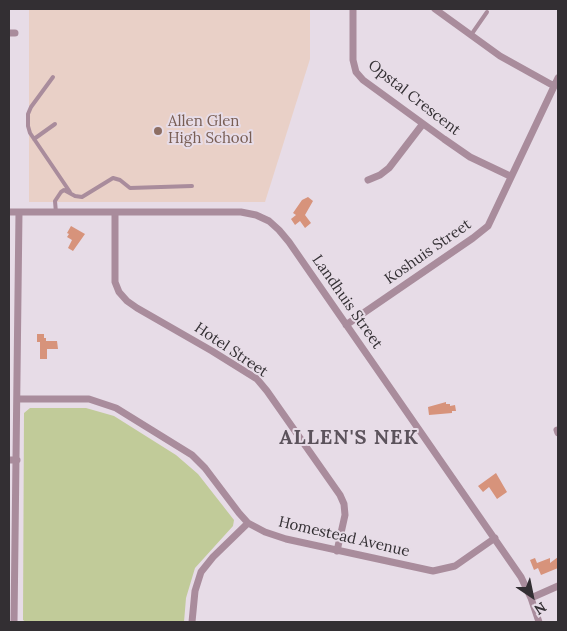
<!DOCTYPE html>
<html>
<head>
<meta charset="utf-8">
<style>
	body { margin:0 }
	#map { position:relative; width:567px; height:631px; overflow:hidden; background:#e7dce7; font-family:Lora,serif }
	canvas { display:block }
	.frame { position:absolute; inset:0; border:10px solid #332f33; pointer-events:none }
	.north { position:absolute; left:507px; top:571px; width:50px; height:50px; -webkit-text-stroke:4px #e7dce7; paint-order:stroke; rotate:146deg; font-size:14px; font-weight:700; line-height:20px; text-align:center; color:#332f33 }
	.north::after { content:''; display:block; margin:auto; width:18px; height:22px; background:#332f33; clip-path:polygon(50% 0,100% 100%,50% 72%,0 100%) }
</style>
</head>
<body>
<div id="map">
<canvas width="567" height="631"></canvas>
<div class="frame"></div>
<div class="north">N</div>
</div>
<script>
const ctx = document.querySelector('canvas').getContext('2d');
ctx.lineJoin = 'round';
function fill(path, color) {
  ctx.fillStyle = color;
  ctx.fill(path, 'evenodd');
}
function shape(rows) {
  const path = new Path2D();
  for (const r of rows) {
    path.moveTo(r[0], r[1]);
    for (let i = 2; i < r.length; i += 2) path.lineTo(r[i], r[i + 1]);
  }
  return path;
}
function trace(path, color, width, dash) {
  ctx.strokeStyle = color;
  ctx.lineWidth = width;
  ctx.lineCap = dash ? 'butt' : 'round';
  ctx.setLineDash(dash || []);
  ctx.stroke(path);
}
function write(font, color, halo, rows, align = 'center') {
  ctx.font = font + ' Lora,serif';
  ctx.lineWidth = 4;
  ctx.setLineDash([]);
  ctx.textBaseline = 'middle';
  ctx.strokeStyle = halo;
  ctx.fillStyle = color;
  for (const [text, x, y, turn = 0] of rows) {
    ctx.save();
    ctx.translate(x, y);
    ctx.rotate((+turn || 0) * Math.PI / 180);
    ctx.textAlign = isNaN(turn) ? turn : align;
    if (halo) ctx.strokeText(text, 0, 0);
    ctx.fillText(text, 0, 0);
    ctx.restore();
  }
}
const education = shape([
	[29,9,310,9,310,59,265,202,29,202]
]);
const green = shape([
	[30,408,86,408,114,416,176,455,198,474,234,520,233,526,195,568,186,598,184,622,26,622,23,620,24,413]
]);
const building = shape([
	[308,197,313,201,305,215,311,223,305,228,300,221,295,225,291,219,296,215,293,213,302,200],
	[71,226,85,234,73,251,68,248,72,240,67,237,69,234,67,233],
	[37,334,44,334,44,338,46,338,46,341,57,341,58,349,47,349,47,359,40,359,40,342,37,342],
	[446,402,446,404,450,404,450,406,455,405,456,411,452,411,452,413,429,415,428,407],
	[496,473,507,492,497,499,489,487,483,492,478,486],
	[558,557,558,568,541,575,538,568,534,570,530,560,535,558,537,563,550,558,550,563]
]);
const lane = shape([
	[471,35,487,12],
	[53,77,31,107,28,114,28,126,30,133,70,192],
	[34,139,55,124],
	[56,213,55,201,61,192,64,190,75,196,82,197,113,178,120,180,130,188,192,186]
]);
const street = shape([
	[353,9,353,60,356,72,363,80,444,139,470,157,510,176],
	[435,9,500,56,554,86],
	[9,33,15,33],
	[368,180,380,175,389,168,422,125],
	[9,212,241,212,256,215,269,221,279,230,289,242,521,577,531,598,539,622],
	[115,212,115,282,119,292,127,301,137,308,212,351,257,379,267,391,340,495,344,504,345,515,337,551],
	[346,325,473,238,488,226,558,78],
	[17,399,89,399,116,408,192,455,205,468,239,513,248,523,265,532,286,539,433,571,455,566,495,538],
	[557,430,558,433],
	[9,460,17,460],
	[531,598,558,586],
	[14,622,19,212],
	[192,622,195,591,201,572,213,557,248,523]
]);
const markers = [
	[158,131,5,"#8d6e63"]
];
const streetNames = [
	["Opstal Crescent",414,98,38],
	["Koshuis Street",428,252,-35],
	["Landhuis Street",347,302,55],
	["Hotel Street",231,350,34],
	["Homestead Avenue",344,537,13]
];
const educationNames = [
	["Allen Glen",168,122],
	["High School",168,139]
];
const districtNames = [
	["ALLEN'S NEK",349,438]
];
fill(education, '#e9d0c7');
fill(green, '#c1cb99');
fill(building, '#d7937b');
trace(lane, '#a98c9c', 4);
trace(street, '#a98c9c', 7);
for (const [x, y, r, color] of markers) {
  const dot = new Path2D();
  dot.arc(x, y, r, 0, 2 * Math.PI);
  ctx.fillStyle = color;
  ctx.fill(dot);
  trace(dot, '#e7dce7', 2);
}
write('15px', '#332f33', '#e7dce7', streetNames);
write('15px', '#785e54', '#e7dce7', educationNames, 'left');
ctx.letterSpacing = '1px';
write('bold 20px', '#5c535c', '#e7dce7', districtNames);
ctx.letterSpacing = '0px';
</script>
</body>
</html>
